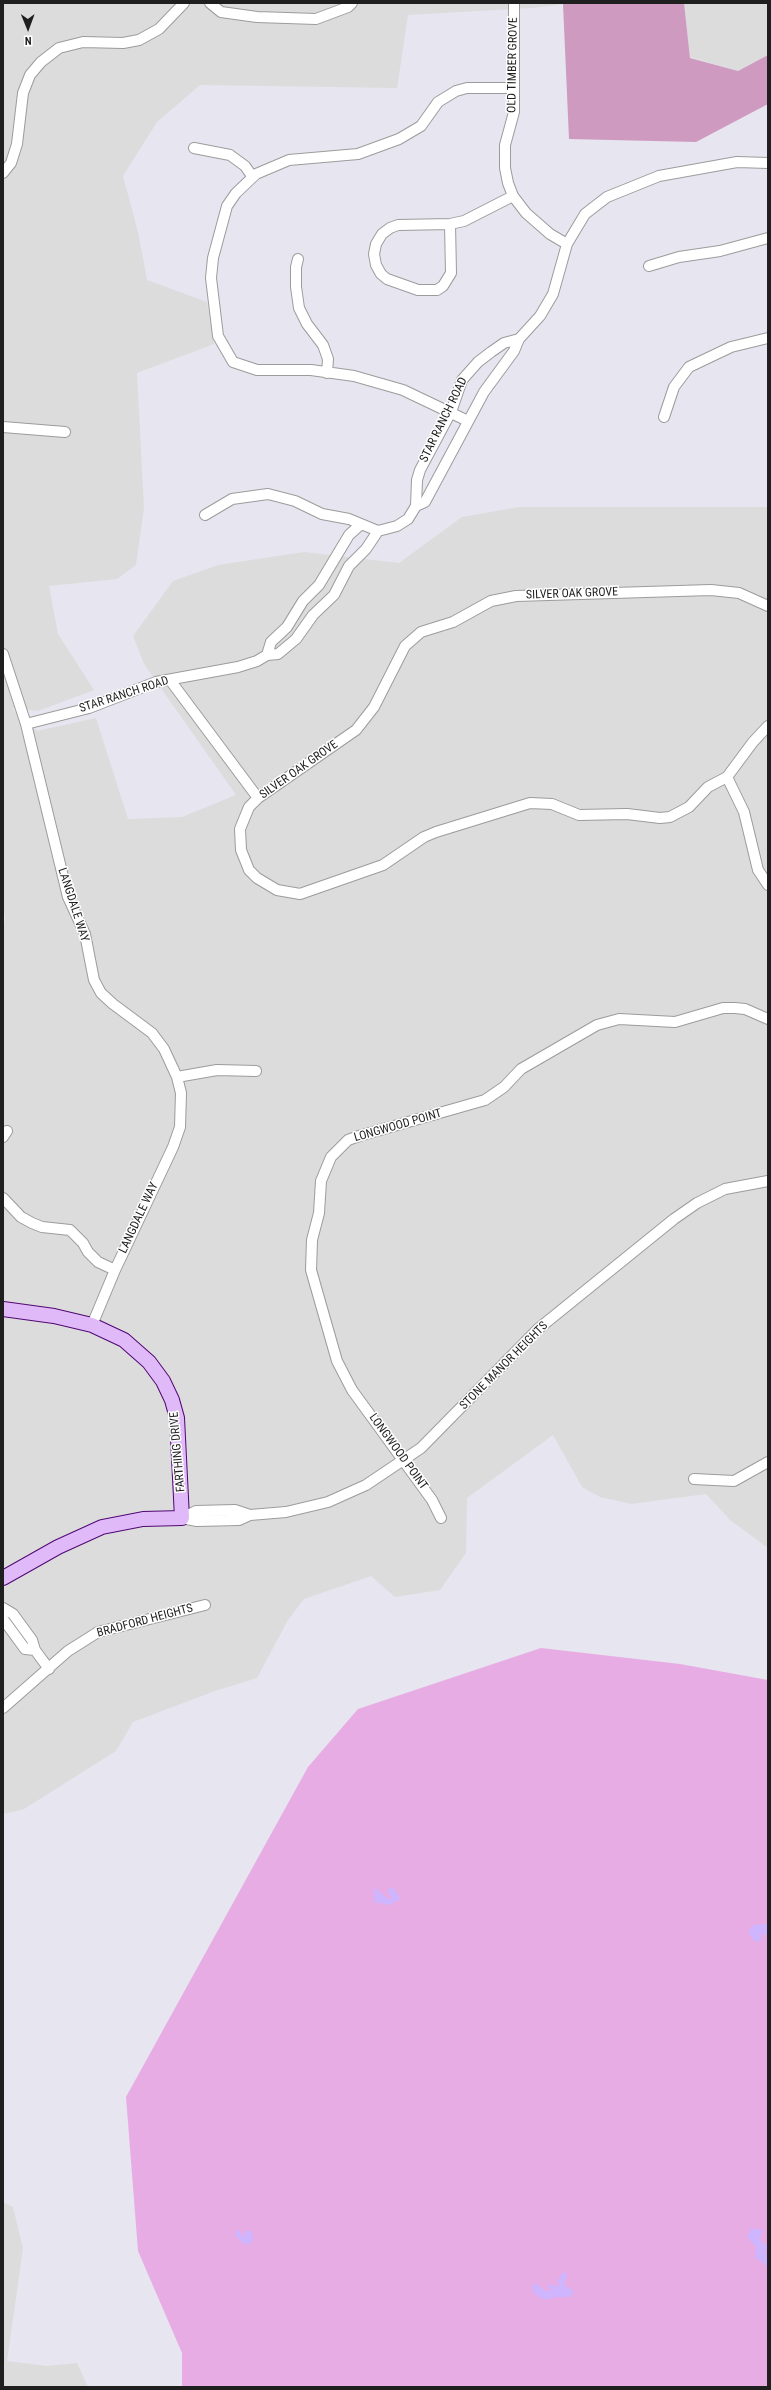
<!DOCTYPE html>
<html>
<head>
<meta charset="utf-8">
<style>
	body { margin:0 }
	#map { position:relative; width:771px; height:2390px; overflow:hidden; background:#e7e5ef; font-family:"Roboto Condensed",sans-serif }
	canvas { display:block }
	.frame { position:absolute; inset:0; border:4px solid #1f1f1f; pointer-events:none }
	.north { position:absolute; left:8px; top:8px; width:40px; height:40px; -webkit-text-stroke:3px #fff; paint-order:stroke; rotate:179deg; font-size:11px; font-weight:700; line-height:16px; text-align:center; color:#1f1f1f }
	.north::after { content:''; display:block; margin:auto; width:14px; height:18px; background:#1f1f1f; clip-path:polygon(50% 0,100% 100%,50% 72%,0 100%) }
</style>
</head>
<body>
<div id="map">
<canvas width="771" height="2390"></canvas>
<div class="frame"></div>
<div class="north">N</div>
</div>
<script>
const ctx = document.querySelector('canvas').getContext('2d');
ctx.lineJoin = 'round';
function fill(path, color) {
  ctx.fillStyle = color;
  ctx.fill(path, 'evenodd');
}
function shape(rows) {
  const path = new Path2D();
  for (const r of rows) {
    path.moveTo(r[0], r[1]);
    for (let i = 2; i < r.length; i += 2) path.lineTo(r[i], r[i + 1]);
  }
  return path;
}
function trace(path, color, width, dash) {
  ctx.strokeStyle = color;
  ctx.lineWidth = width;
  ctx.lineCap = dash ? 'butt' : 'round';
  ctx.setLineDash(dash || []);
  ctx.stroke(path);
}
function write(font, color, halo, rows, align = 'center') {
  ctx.font = font + ' "Roboto Condensed",sans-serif';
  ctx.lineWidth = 3;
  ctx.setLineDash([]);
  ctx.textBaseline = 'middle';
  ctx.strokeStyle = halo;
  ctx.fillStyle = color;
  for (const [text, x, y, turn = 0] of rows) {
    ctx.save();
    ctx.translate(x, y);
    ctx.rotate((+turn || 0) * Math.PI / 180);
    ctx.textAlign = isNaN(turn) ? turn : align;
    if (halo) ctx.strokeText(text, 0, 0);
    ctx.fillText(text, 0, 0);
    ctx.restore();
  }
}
const residential = shape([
	[3,3,574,3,531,8,408,15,397,88,200,85,157,122,123,176,138,232,147,280,207,302,214,344,137,373,144,508,136,565,117,579,49,586,58,634,94,690,38,711,11,708,37,731,96,718,128,819,182,817,236,795,144,664,133,636,173,581,218,565,304,552,399,563,462,517,519,507,768,507,768,1548,730,1520,706,1494,631,1504,600,1497,582,1487,553,1435,467,1498,466,1553,440,1590,395,1597,371,1576,304,1599,288,1620,257,1678,215,1691,133,1722,116,1751,24,1809,3,1814,3,932,5,918,3,910],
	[684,3,768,3,768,55,738,71,690,57],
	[3,2202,13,2207,23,2248,7,2361,47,2366,77,2363,88,2387,3,2387]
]);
const grass = shape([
	[541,1648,680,1664,768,1680,768,2387,182,2387,182,2353,138,2251,126,2097,308,1767,358,1709]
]);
const forest = shape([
	[574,3,684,3,690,58,738,71,768,55,768,104,696,142,569,139,563,4]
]);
const sand = shape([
	[374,1887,388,1899,392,1897,388,1893,389,1888,393,1888,400,1897,399,1900,389,1905,374,1902],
	[768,1924,768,1936,761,1933,761,1941,754,1941,749,1933,750,1928,753,1925],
	[751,2228,763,2230,760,2238,762,2243,768,2245,768,2250,765,2251,768,2256,768,2269,764,2263,755,2258,756,2247,747,2237],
	[239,2230,244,2238,245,2231,252,2231,253,2240,250,2244,244,2244,235,2235,236,2231],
	[564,2271,567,2275,564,2284,574,2292,570,2297,556,2297,544,2300,534,2293,532,2286,535,2283,548,2292,551,2289,548,2286,549,2284,559,2287,558,2280]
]);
const street = shape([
	[210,3,221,12,257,17,316,19,348,7,352,3],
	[514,3,514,112,505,145,505,168,508,183,513,196,526,213,550,234,567,244],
	[194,148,230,155,245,166,252,176],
	[3,173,11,163,17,144,23,93,30,75,41,62,59,48,83,42,123,43,139,40,159,29,184,3],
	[450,224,451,273,443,286,437,290,418,290,387,279,381,274,376,265,374,254,376,244,382,234,390,228,398,225,450,224,464,221,513,196],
	[298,259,296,267,296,287,299,308,307,324,323,345,328,359,327,373],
	[649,266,679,257,720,251,768,238],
	[664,417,674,387,689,367,731,347,768,338],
	[468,421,403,390,354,376,311,370,257,370,233,362,218,336,211,278,213,258,227,206,236,193,256,174,289,160,358,154,399,139,421,126,438,102,456,91,467,88,514,88],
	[3,427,65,432],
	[416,506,417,480,420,470,451,412,462,380,478,362,491,352,504,343,519,339],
	[205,515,232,499,268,494,295,501,322,514,349,519,378,531,397,526,408,519,416,506,425,502,484,392,514,351,519,339,540,316,553,294,567,244,585,214,607,197,659,176,737,162,768,163],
	[768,606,739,593,711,590,516,596,491,601,453,622,421,632,405,646,374,707,356,730,258,798,249,807,240,829,241,850,249,870,257,878,277,890,300,894,383,865,424,837,436,832,530,803,552,804,579,815,627,814,660,818,670,817,689,807,708,787,727,777,753,742,768,726],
	[3,654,26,724,68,897,85,934,94,980,101,993,113,1004,152,1033,164,1049,177,1077,181,1093,180,1127,173,1147,115,1270,92,1325],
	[267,655,271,642,287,627,303,601,319,585,349,535,360,525],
	[170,680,258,798],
	[26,724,89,708,156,682,238,667,257,661,267,655,278,654,296,639,313,615,334,595,349,566,366,549,378,531],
	[727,777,744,812,758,870,768,885],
	[177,1077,217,1070,256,1071],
	[3,1137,7,1131],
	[3,1198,21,1217,32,1223,42,1227,70,1230,83,1243,88,1252,98,1262,115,1270],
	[694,1479,734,1481,768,1462],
	[182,1518,197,1521,239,1520,250,1515,286,1512,328,1502,366,1485,421,1448,538,1329,674,1219,697,1203,725,1189,768,1181],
	[182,1518,196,1511,235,1510,250,1515],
	[441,1518,432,1500,352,1390,337,1361,311,1270,312,1240,319,1213,321,1181,331,1157,348,1140,359,1136,485,1100,504,1087,521,1069,597,1025,619,1019,675,1022,723,1008,735,1008,745,1009,768,1019],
	[3,1608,13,1614,32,1640,35,1650,49,1669],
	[3,1619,25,1649,35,1650],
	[3,1708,68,1651,98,1632,205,1605]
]);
const secondary = shape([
	[3,1309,54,1316,92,1325,124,1340,149,1362,163,1381,172,1400,177,1418,182,1518,143,1519,102,1527,58,1547,3,1578]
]);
const streetNames = [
	["OLD TIMBER GROVE",513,65,-89],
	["STAR RANCH ROAD",444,420,-64],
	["SILVER OAK GROVE",572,594,-2],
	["STAR RANCH ROAD",124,695,-18],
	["SILVER OAK GROVE",299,770,-35],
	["LANGDALE WAY",73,905,72],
	["LONGWOOD POINT",398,1126,-16],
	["LANGDALE WAY",139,1218,-65],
	["STONE MANOR HEIGHTS",504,1366,-45],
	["FARTHING DRIVE",178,1452,-95],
	["LONGWOOD POINT",398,1452,54],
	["BRADFORD HEIGHTS",145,1621,-15]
];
fill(residential, '#dcdcdd');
fill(grass, '#e8ace4');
fill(forest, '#ce9ac0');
fill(sand, '#cfb5fd');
trace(street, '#9c9c9c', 12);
trace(secondary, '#510774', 16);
trace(street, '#fff', 10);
trace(secondary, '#e0baf8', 14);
write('12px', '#1f1f1f', '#fff', streetNames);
</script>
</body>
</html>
